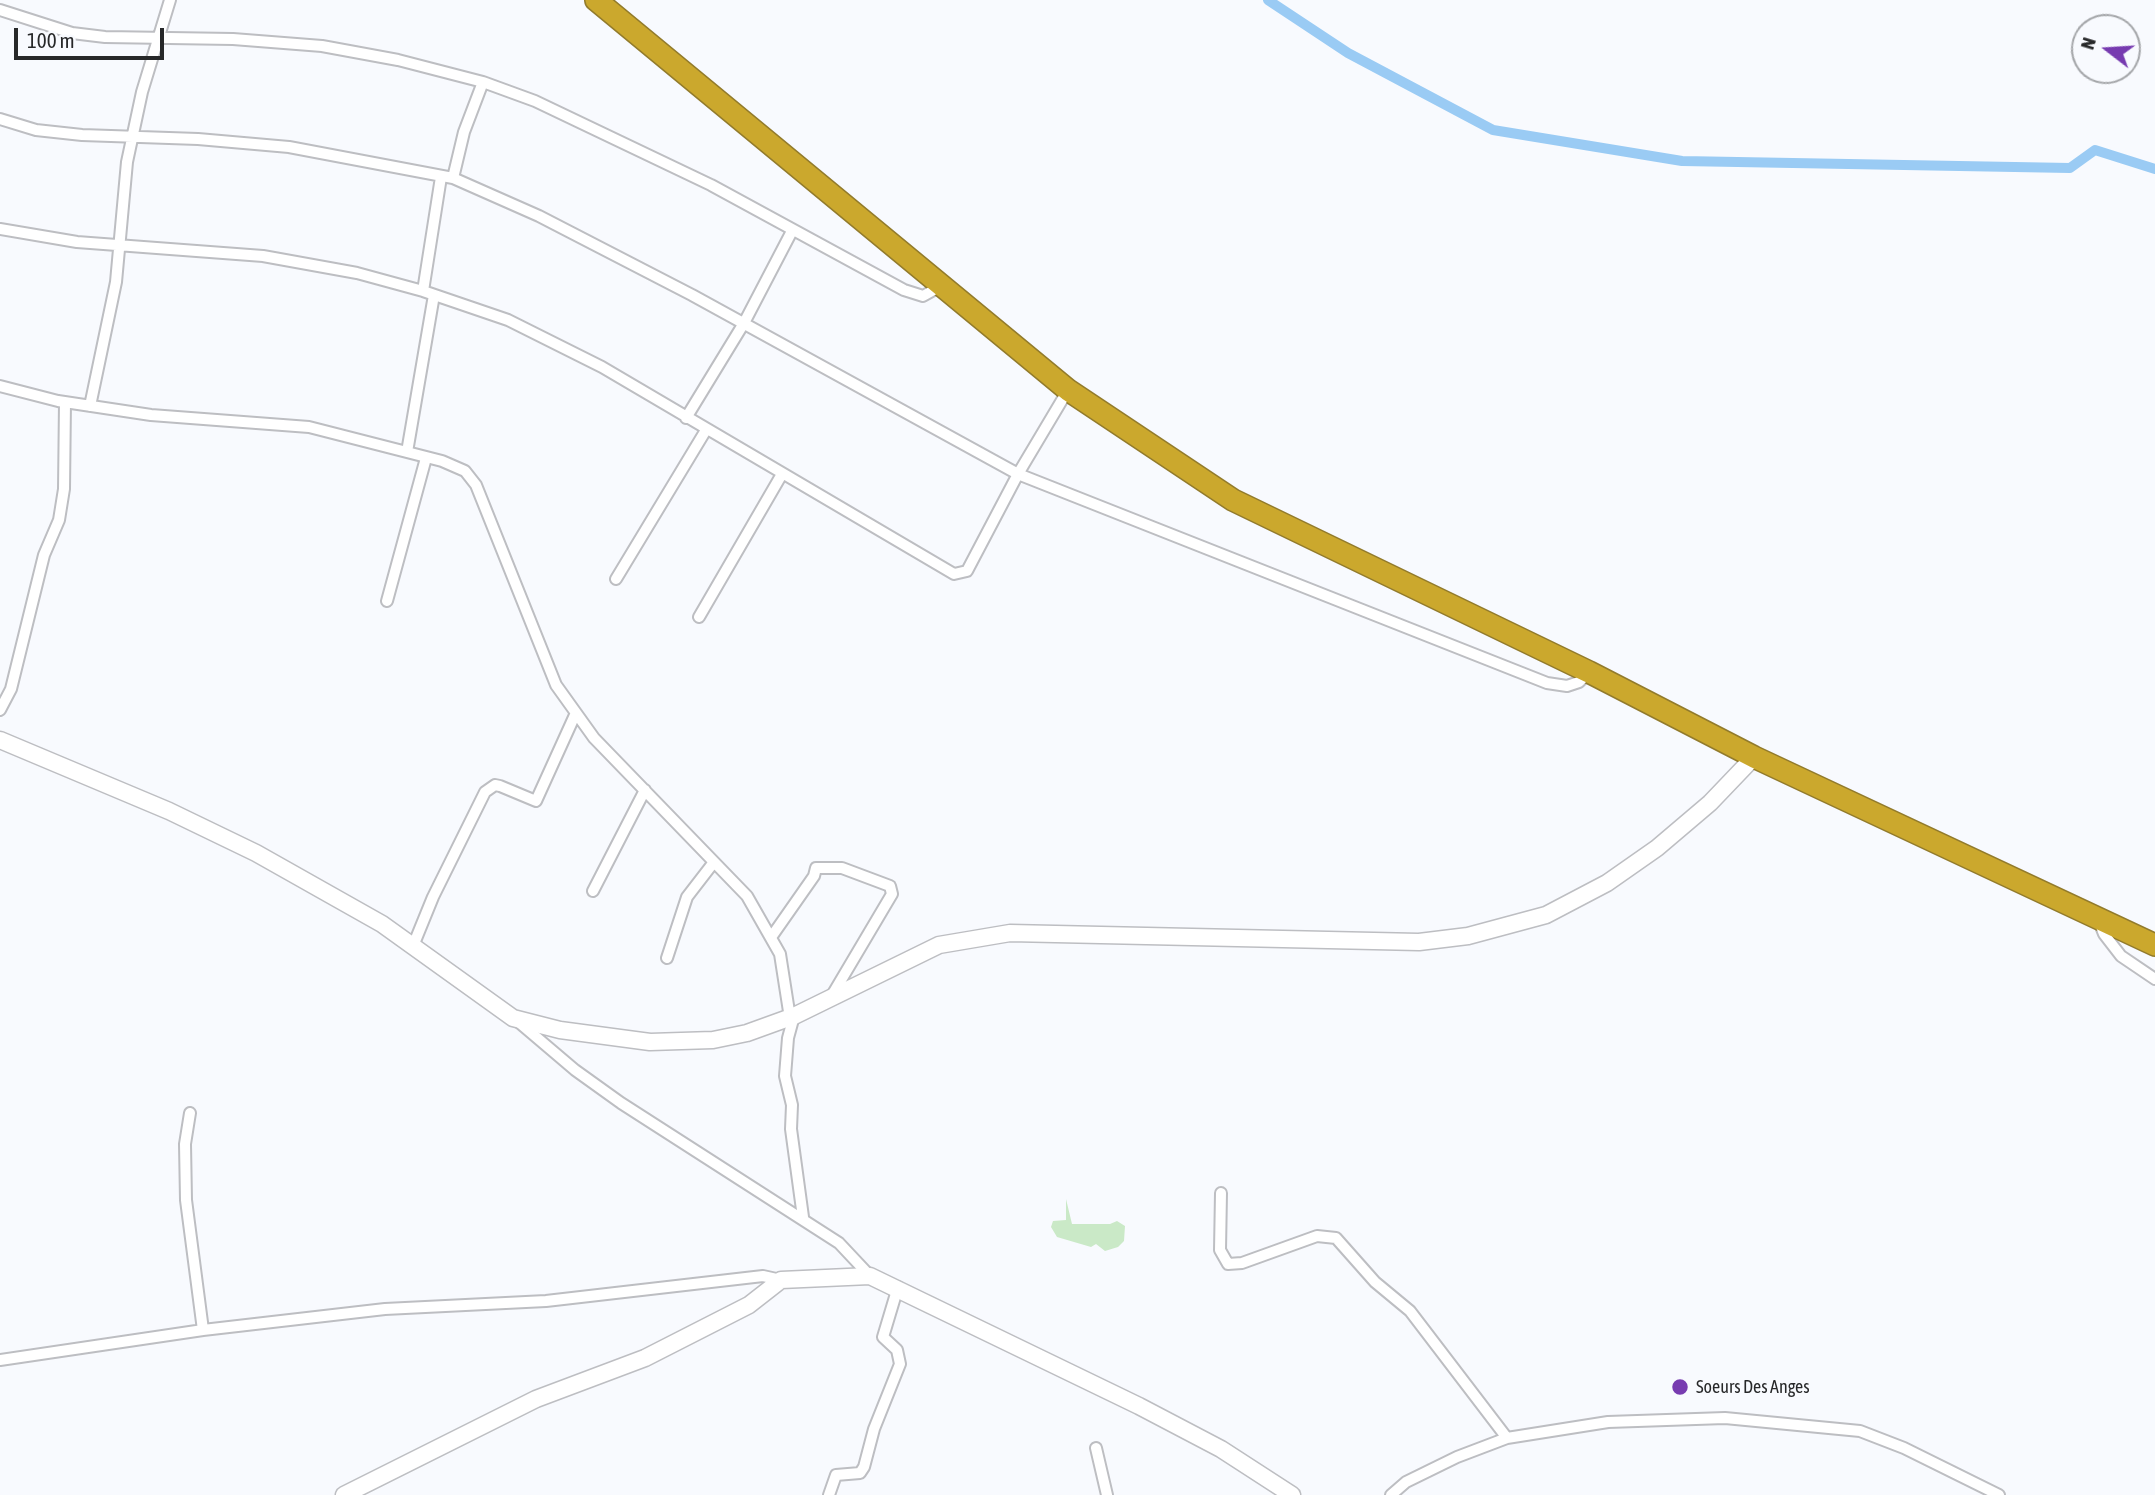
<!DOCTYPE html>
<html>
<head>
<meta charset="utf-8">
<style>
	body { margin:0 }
	#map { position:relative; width:2155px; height:1495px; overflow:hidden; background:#f8fafe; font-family:"Asap Condensed",sans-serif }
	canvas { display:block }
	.north { position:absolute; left:2071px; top:14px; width:70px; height:70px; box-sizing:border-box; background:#f8fafe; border:2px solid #a4a6a9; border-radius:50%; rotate:287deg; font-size:19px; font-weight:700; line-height:28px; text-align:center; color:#272829 }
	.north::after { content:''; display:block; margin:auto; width:24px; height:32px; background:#773bb0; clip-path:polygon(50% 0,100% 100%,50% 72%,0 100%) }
	.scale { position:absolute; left:14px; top:28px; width:150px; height:32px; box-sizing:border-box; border:4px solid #272829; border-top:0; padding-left:9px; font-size:21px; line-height:24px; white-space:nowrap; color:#272829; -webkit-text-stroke:5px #f8fafe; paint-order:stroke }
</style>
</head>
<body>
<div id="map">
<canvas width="2155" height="1495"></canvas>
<div class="north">N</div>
<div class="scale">100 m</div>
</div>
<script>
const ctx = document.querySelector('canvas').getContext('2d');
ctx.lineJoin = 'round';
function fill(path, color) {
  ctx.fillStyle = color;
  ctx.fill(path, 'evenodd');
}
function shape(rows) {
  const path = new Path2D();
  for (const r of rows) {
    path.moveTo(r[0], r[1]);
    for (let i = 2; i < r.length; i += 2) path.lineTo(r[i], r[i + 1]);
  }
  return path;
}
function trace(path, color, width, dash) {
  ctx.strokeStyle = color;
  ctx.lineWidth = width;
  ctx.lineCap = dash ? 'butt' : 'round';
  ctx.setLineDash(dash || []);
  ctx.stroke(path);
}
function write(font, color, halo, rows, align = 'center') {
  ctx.font = font + ' "Asap Condensed",sans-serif';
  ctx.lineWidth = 5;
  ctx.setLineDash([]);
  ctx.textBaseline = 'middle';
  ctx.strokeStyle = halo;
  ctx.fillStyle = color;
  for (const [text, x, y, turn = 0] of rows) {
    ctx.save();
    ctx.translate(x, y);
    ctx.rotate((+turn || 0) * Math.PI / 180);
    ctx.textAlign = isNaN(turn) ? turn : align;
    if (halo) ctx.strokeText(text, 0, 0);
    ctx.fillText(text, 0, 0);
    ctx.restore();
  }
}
const green = shape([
	[1066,1199,1072,1224,1110,1224,1117,1221,1125,1226,1124,1241,1118,1247,1105,1251,1096,1244,1091,1247,1057,1237,1051,1227,1053,1221,1066,1220]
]);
const canal = shape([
	[1268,0,1348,53,1493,130,1682,161,2070,168,2095,150,2155,169]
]);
const street = shape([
	[0,10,72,33,105,37,233,39,322,46,398,60,483,82,535,101,711,185,904,290,923,296,941,286],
	[0,119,36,130,82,135,198,139,289,147,453,178,539,216,692,295,1018,474,1547,683,1567,686,1579,682,1589,672],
	[441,177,423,291,508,320,602,367,954,574,967,571,1018,474,1068,390],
	[453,178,464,132,483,82],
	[0,229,77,242,263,256,357,273,423,291],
	[0,386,58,401,151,415,309,427,442,461,465,471,476,485,556,685,594,738,747,896,780,954,790,1018],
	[90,406,116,282,127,162,142,92,170,0],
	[686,418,744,323,792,231],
	[407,452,434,295],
	[616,579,706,430],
	[387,601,426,458],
	[699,617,782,474],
	[0,710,11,689,44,555,59,520,64,489,65,402],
	[593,891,645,790],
	[2098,919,2104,934,2121,956,2155,979],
	[772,936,814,876,816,868,842,868,890,886,892,894,831,997],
	[413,946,433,897,485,792,495,785,500,786,536,801,575,715],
	[667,958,687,897,714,862],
	[794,1016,788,1038,785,1076,792,1105,791,1129,803,1217],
	[515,1019,575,1070,621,1103,839,1243,870,1276],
	[190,1113,185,1144,186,1200,203,1330],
	[1221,1193,1220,1250,1228,1264,1242,1263,1317,1236,1336,1238,1375,1282,1410,1311,1507,1438],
	[0,1360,203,1330,385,1309,546,1301,763,1276,781,1280],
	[1096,1448,1107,1495],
	[829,1495,836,1475,860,1473,864,1467,874,1429,900,1364,897,1350,883,1337,898,1287],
	[1391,1495,1406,1482,1457,1457,1507,1438,1608,1422,1725,1418,1860,1431,1904,1448,1999,1495]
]);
const secondary = shape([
	[0,740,169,811,256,853,382,924,513,1018,560,1030,650,1042,713,1040,747,1033,794,1016,939,945,1010,933,1419,942,1468,936,1546,915,1607,883,1657,848,1710,803,1754,757],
	[344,1495,536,1399,645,1358,749,1305,781,1280,870,1276,1139,1406,1221,1449,1292,1495]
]);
const highway = shape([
	[596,0,1068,390,1233,500,1589,672,1754,757,2155,945]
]);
const markers = [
	[1680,1387,9,"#773bb0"]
];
const poiNames = [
	["Soeurs Des Anges",1696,1387]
];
fill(green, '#cae9c7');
trace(canal, '#9acbf4', 10);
trace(street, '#bdbec2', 14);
trace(secondary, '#bdbec2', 19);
trace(highway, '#927b2c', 24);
trace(street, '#fff', 10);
trace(secondary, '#fff', 16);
trace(highway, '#cba82d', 21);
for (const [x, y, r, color] of markers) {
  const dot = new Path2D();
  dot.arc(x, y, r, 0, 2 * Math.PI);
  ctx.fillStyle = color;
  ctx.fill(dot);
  trace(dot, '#f8fafe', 2.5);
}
write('18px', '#272829', '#f8fafe', poiNames, 'left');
</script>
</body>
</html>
